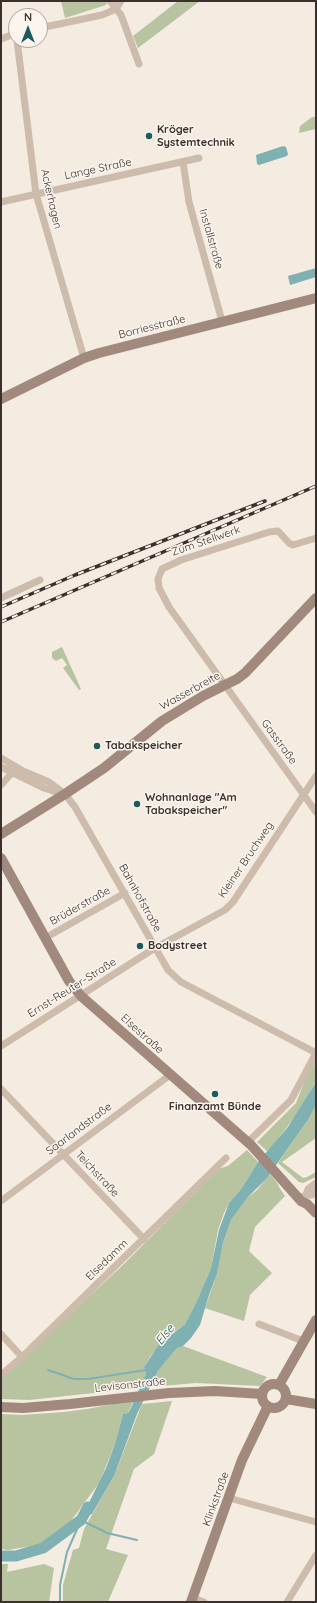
<!DOCTYPE html>
<html>
<head>
<meta charset="utf-8">
<style>
	body { margin:0 }
	#map { position:relative; width:317px; height:1603px; overflow:hidden; background:#f4ebe1; font-family:Quicksand,sans-serif }
	canvas { display:block }
	.frame { position:absolute; inset:0; border:2px solid #3b302b; pointer-events:none }
	.north { position:absolute; left:8px; top:8px; width:40px; height:40px; box-sizing:border-box; background:#fbf5ee; border:1px solid #aea6a0; border-radius:50%; rotate:0deg; font-size:11px; font-weight:700; line-height:16px; text-align:center; color:#3b302b }
	.north::after { content:''; display:block; margin:auto; width:14px; height:18px; background:#1f5a5e; clip-path:polygon(50% 0,100% 100%,50% 72%,0 100%) }
</style>
</head>
<body>
<div id="map">
<canvas width="317" height="1603"></canvas>
<div class="frame"></div>
<div class="north">N</div>
</div>
<script>
const ctx = document.querySelector('canvas').getContext('2d');
ctx.lineJoin = 'round';
function fill(path, color) {
  ctx.fillStyle = color;
  ctx.fill(path, 'evenodd');
}
function shape(rows) {
  const path = new Path2D();
  for (const r of rows) {
    if (r.length === 3) {
      path.moveTo(r[0] + r[2], r[1]);
      path.arc(r[0], r[1], r[2], 0, 2 * Math.PI);
      continue;
    }
    path.moveTo(r[0], r[1]);
    for (let i = 2; i < r.length; i += 2) path.lineTo(r[i], r[i + 1]);
  }
  return path;
}
function trace(path, color, width, dash) {
  ctx.strokeStyle = color;
  ctx.lineWidth = width;
  ctx.lineCap = dash ? 'butt' : 'round';
  ctx.setLineDash(dash || []);
  ctx.stroke(path);
}
function write(font, color, halo, rows, align = 'center') {
  ctx.font = font + ' Quicksand,sans-serif';
  ctx.lineWidth = 3;
  ctx.setLineDash([]);
  ctx.textBaseline = 'middle';
  ctx.strokeStyle = halo;
  ctx.fillStyle = color;
  for (const [text, x, y, turn = 0] of rows) {
    ctx.save();
    ctx.translate(x, y);
    ctx.rotate((+turn || 0) * Math.PI / 180);
    ctx.textAlign = isNaN(turn) ? turn : align;
    if (halo) ctx.strokeText(text, 0, 0);
    ctx.fillText(text, 0, 0);
    ctx.restore();
  }
}
const green = shape([
	[61,1,107,1,106,5,65,18],
	[178,1,200,1,138,48,133,36],
	[312,117,316,117,316,129,299,133,300,126],
	[62,647,81,689,79,690,63,668,67,665,62,658,56,661,52,658,52,652],
	[316,1061,316,1081,300,1110,268,1152,257,1142,296,1103,307,1075],
	[316,1105,316,1138,282,1162,303,1178,307,1177,316,1172,316,1177,303,1183,299,1182,278,1163,308,1120],
	[247,1150,258,1162,242,1188,229,1203,224,1213,218,1230,211,1268,196,1303,185,1324,162,1342,150,1357,144,1367,146,1374,140,1388,29,1400,1,1399,1,1378,125,1263,218,1169,228,1166],
	[270,1174,278,1184,279,1187,285,1196,255,1227,249,1251,272,1273,250,1295,244,1321,205,1308,217,1274,223,1243,231,1220,248,1197,256,1191],
	[183,1346,267,1377,260,1386,196,1383,151,1387,158,1371,177,1348],
	[134,1400,128,1413,123,1414,115,1444,99,1483,68,1525,38,1545,8,1550,1,1549,1,1414,22,1415,64,1412,87,1409],
	[172,1401,154,1454,134,1469,106,1549,128,1555,108,1602,63,1602,63,1585,73,1550,79,1548,84,1529,114,1476,142,1404],
	[1,1564,8,1564,7,1572,44,1564,54,1568,49,1602,1,1602]
]);
const water = shape([
	[283,146,286,147,288,154,287,156,259,165,257,164,256,155],
	[316,268,316,277,290,285,288,276],
	[316,1082,316,1105,308,1120,267,1178,248,1197,231,1220,223,1243,217,1274,209,1295,200,1325,191,1338,183,1346,177,1348,158,1371,137,1414,114,1476,92,1514,81,1519,106,1468,115,1444,123,1414,128,1413,130,1410,146,1374,144,1367,158,1346,185,1324,196,1303,211,1268,219,1230,229,1203,242,1188,258,1162,288,1127]
]);
const stream = shape([
	[48,1370,74,1379,88,1379,146,1370],
	[60,1602,60,1585,67,1552,81,1520,107,1533,137,1540]
]);
const river = shape([
	[1,1556,16,1556,43,1548,81,1520,88,1507]
]);
const street = shape([
	[110,1,121,15,139,64],
	[40,28,102,15,116,9,121,1],
	[1,39,16,33],
	[17,40,36,194,84,358],
	[183,162,189,202,222,321],
	[1,202,199,158],
	[316,538,293,545,289,543,278,531,269,532,181,560,162,569,158,579,159,588,169,607,316,812],
	[1,598,40,580],
	[1,758,23,771,49,782,65,794,75,807,168,970,181,982,316,1053],
	[1,767,44,788,59,793],
	[1,785,12,773],
	[45,938,125,893],
	[1,1046,155,948,225,910,233,902,316,776],
	[1,1089,144,1239],
	[248,1142,291,1100,316,1053],
	[306,1195,308,1189,316,1183],
	[299,1198,306,1195,312,1195,316,1191],
	[1,1201,170,1075],
	[259,1324,303,1341],
	[1,1334,22,1357],
	[1,1375,22,1357,226,1158],
	[229,1498,316,1522],
	[193,1598,204,1602],
	[287,1602,316,1555]
]);
const secondary = shape([
	[1,399,84,358,99,353,316,298],
	[1,834,65,794,104,768,162,721,203,696,237,679,245,673,316,598],
	[1,858,69,981,81,996,251,1145,301,1201,307,1204,316,1213],
	[274,1396,12],
	[279,1385,316,1320],
	[286,1399,316,1404],
	[1,1407,23,1408,70,1404,169,1393,215,1391,262,1394],
	[191,1602,242,1460,268,1406]
]);
const rail = shape([
	[1,607,75,575,265,501],
	[1,622,316,486]
]);
const markers = [
	[149,136,4,"#1f5a5e"],
	[97,746,4,"#1f5a5e"],
	[137,804,4,"#1f5a5e"],
	[140,946,4,"#1f5a5e"],
	[215,1094,4,"#1f5a5e"]
];
const poiNames = [
	["Kröger",157,130],
	["Systemtechnik",157,143],
	["Tabakspeicher",105,746],
	["Wohnanlage \"Am",145,798],
	["Tabakspeicher\"",145,811],
	["Bodystreet",148,946],
	["Finanzamt Bünde",215,1107,"center"]
];
const streetNames = [
	["Lange Straße",98,169,-12],
	["Ackerhagen",51,199,77],
	["Installstraße",211,239,74],
	["Borriesstraße",152,327,-14],
	["Zum Stellwerk",206,541,-19],
	["Wasserbreite",190,691,-29],
	["Gasstraße",279,742,54],
	["Kleiner Bruchweg",246,860,-56],
	["Bahnhofstraße",140,898,61],
	["Brüderstraße",80,906,-29],
	["Ernst-Reuter-Straße",72,988,-32],
	["Elsestraße",142,1034,42],
	["Saarlandstraße",79,1129,-37],
	["Teichstraße",97,1174,47],
	["Elsedamm",107,1260,-44],
	["Levisonstraße",130,1385,-6],
	["Klinkstraße",216,1499,-70]
];
const waterNames = [
	["Else",165,1335,-52]
];
fill(green, '#b8c4a0');
fill(water, '#7fb0b2');
trace(stream, '#7fb0b2', 2);
trace(river, '#7fb0b2', 11);
trace(street, '#cdbbac', 7);
trace(secondary, '#a18a7d', 10);
trace(rail, '#3b302b', 3.5);
trace(rail, '#fbf5ee', 2, [6]);
for (const [x, y, r, color] of markers) {
  const dot = new Path2D();
  dot.arc(x, y, r, 0, 2 * Math.PI);
  ctx.fillStyle = color;
  ctx.fill(dot);
  trace(dot, '#fbf5ee', 1.5);
}
write('bold 11px', '#3b302b', '#fbf5ee', poiNames, 'left');
write('11px', '#3b302b', '#fbf5ee', streetNames);
write('italic 12px', '#1f5a5e', '#fbf5ee', waterNames);
</script>
</body>
</html>
